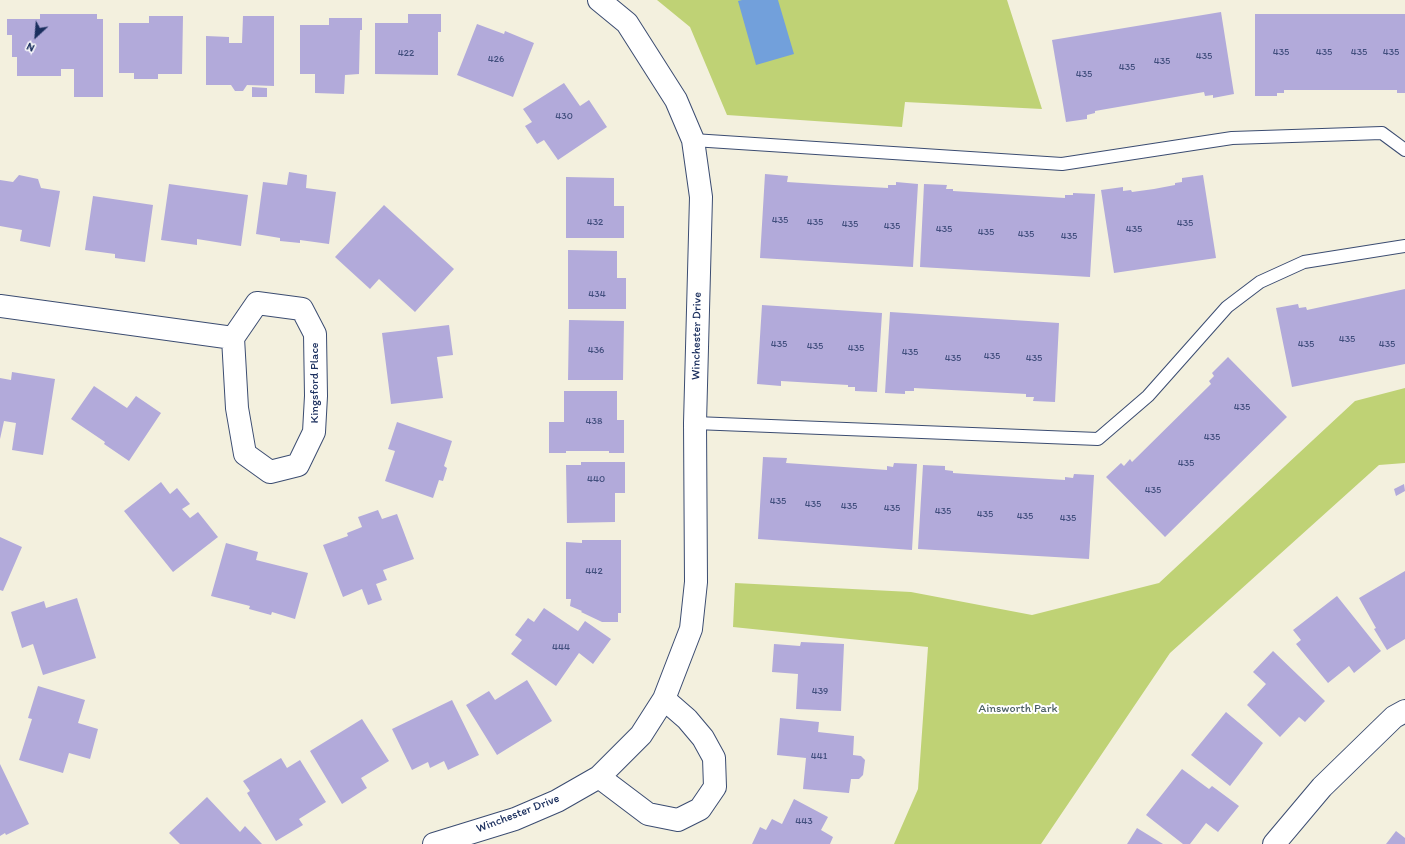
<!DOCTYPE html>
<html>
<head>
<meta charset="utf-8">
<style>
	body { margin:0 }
	#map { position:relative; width:1405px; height:844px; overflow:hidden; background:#f3f0de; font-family:Itim,sans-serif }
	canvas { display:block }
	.north { position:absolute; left:16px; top:16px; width:40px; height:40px; -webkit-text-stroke:3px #fff; paint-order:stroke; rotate:206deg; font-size:11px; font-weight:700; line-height:16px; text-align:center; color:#1b2f5e }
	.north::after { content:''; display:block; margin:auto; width:14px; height:18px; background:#1b2f5e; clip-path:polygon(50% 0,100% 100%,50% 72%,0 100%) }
</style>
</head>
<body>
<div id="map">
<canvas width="1405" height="844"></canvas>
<div class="north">N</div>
</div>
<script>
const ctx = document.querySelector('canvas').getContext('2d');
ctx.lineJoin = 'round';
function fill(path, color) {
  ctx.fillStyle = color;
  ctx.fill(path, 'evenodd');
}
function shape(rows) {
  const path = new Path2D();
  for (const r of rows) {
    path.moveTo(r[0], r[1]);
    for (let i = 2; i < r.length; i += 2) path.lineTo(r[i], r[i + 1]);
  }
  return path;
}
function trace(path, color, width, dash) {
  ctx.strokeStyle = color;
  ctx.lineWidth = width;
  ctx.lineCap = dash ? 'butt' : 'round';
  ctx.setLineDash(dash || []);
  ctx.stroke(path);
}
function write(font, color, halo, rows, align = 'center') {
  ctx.font = font + ' Itim,sans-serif';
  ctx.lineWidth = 4;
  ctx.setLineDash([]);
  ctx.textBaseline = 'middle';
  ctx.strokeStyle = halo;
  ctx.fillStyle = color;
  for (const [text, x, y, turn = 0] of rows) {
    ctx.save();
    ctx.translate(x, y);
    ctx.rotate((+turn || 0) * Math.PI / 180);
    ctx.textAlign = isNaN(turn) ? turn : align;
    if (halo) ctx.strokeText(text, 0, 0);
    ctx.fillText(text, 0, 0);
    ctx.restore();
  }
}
const green = shape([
	[657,0,1007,0,1042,109,905,102,902,127,727,115,690,27],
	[1405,388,1405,463,1379,465,1170,653,1041,844,894,844,918,789,928,647,733,627,735,583,911,592,1032,615,1159,583,1355,401]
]);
const water = shape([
	[742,0,778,0,794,54,756,65,738,1]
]);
const building = shape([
	[1221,12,1234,94,1213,98,1213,95,1205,96,1204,92,1095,111,1095,113,1087,115,1087,119,1066,122,1052,40],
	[40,14,97,14,97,19,103,19,103,97,74,97,74,69,61,69,61,76,17,76,17,57,12,57,12,35,7,35,7,19,40,19],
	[408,14,441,14,441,32,438,32,438,75,375,74,375,23,408,23],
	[1255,14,1405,14,1405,93,1397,93,1397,90,1284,90,1284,93,1277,93,1277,96,1255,96],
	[149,16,183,16,182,74,158,74,158,79,134,79,134,73,119,73,119,23,149,23],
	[243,16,274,16,274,86,247,85,243,91,235,91,231,85,206,85,206,36,229,37,229,43,242,43],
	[329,18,362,18,362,30,360,30,359,74,345,75,344,94,315,93,315,74,300,74,300,25,329,25],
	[477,24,504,34,505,31,534,43,513,97,457,75],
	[564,83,580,106,589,100,607,127,558,160,544,140,537,144,525,126,532,122,523,109],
	[252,87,267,88,267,97,252,97],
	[289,172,307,175,306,188,336,192,329,244,300,240,300,243,280,241,280,238,256,234,263,182,287,185],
	[765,174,788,176,787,182,834,185,888,188,888,185,896,185,896,182,918,184,913,267,760,258],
	[19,175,38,179,41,188,60,191,50,247,20,241,22,230,0,226,0,180,13,182],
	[1203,175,1216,258,1114,273,1101,190,1123,187,1123,191,1131,190,1132,192,1154,189,1175,185,1175,183,1182,182,1182,178],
	[566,177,614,178,614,206,624,206,624,238,566,238],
	[169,184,248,195,241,246,197,239,197,245,161,240],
	[924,184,947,185,946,189,953,189,953,191,1065,198,1065,195,1073,195,1073,193,1095,194,1090,277,920,267],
	[93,196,153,205,145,262,115,258,115,254,85,250],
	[384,205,454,269,415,312,379,279,370,289,335,257],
	[568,250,617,251,617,278,626,278,626,309,568,309],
	[1405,289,1405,364,1292,387,1276,308,1298,304,1299,308,1306,307,1307,310],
	[762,305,882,313,877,392,855,391,855,387,848,387,848,385,831,384,781,381,781,386,757,384],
	[890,312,1059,323,1055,402,1033,401,1034,397,1026,397,1026,394,914,388,914,391,905,391,905,394,885,393],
	[569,320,624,321,623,380,568,380],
	[449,325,453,355,437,357,443,398,391,404,382,333],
	[1228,357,1287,417,1165,537,1106,477,1121,463,1124,466,1130,459,1132,462,1211,384,1209,381,1214,376,1212,373],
	[12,372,55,379,43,455,12,450,16,423,4,421,0,439,0,378,11,380],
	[94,386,127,408,136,396,161,413,129,461,104,444,105,442,71,419],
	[564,391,617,391,617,420,624,420,624,453,609,453,609,451,566,451,566,453,549,453,549,422,564,422],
	[397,422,452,441,444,466,447,468,443,481,439,480,433,498,385,481,395,451,388,449],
	[763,457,787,458,786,463,887,470,887,466,893,467,894,463,917,464,912,550,758,539],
	[581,462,625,462,625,493,615,493,615,522,567,523,566,465,581,465],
	[923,465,945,466,945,470,953,471,953,473,967,474,1065,480,1065,477,1073,478,1074,474,1094,475,1089,559,918,549],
	[161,482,170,494,177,488,190,504,182,509,190,518,198,512,218,537,173,572,124,511],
	[1404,484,1405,491,1396,496,1394,489],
	[378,510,382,519,397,514,414,559,383,570,387,580,376,584,382,600,368,605,362,589,343,597,323,545,348,536,347,533,362,527,358,517],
	[0,537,22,547,3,591,0,590],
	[582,540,621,540,621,613,618,613,618,622,602,622,581,612,582,611,570,606,571,599,566,599,566,542,582,543],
	[226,543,258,552,256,560,308,573,295,619,272,612,271,615,249,609,250,606,211,596],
	[1405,571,1405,639,1387,650,1374,629,1376,628,1359,598],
	[1337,596,1381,651,1354,673,1349,666,1328,683,1296,644,1301,640,1293,630],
	[77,598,96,658,43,675,33,644,22,648,11,612,44,601,46,608],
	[544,608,578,631,585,621,611,639,593,664,579,653,556,686,511,654,522,640,515,635,528,618,534,622],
	[801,642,844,644,841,711,796,709,798,674,772,672,774,644,800,646],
	[1273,651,1325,701,1305,722,1299,717,1280,737,1247,705,1266,684,1253,672],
	[527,680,552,721,497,755,466,705,489,691,495,700],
	[38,686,85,700,78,723,98,729,90,759,69,753,63,773,19,760,32,719,28,718],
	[452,700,479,755,448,770,444,761,430,768,428,762,412,770,392,729],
	[1226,712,1263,743,1230,786,1191,755],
	[780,718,819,722,818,732,854,736,853,755,861,756,865,760,863,775,859,779,851,779,849,793,803,789,806,758,777,755],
	[362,719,389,761,361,778,367,788,342,804,310,751],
	[281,758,287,768,300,760,326,802,299,819,303,825,276,841,247,793,250,791,243,781],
	[0,764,29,824,6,835,5,833,0,836],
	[1182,769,1209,789,1212,786,1239,806,1218,832,1206,823,1190,844,1183,844,1146,815],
	[207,797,240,832,245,826,262,844,180,844,169,833],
	[794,799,828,817,821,830,833,837,830,844,752,844,760,827,766,830,772,819,782,824],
	[1137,828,1163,844,1127,844],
	[1396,831,1405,838,1405,844,1386,844]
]);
const service = shape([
	[693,140,1062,164,1232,138,1382,133,1405,150],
	[695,423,1098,439,1148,396,1227,307,1260,282,1304,262,1405,246]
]);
const minor = shape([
	[257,303,302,309,315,334,316,396,314,432,298,465,270,472,245,454,237,408,233,338,257,303],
	[0,306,233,338],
	[599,777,648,814,678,820,700,809,715,787,714,758,703,738,687,719,664,699],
	[434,844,515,819,557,801,599,777,641,735,664,699,691,629,696,582,695,423,701,197,693,140,676,100,627,23,599,0],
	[1274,844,1322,787,1394,717,1405,711]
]);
const numberNames = [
	["435",1281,52],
	["435",1324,52],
	["435",1359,52],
	["435",1391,52],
	["422",406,53],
	["435",1204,56],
	["426",496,59],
	["435",1162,61],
	["435",1127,67],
	["435",1084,74],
	["430",564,116],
	["435",780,220],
	["432",595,222],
	["435",815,222],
	["435",1185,223],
	["435",850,224],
	["435",892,226],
	["435",944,229],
	["435",1134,229],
	["435",986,232],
	["435",1026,234],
	["435",1069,236],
	["434",597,294],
	["435",1347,339],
	["435",779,344],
	["435",1306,344],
	["435",1387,344],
	["435",815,346],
	["435",856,348],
	["436",596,350],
	["435",910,352],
	["435",992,356],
	["435",953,358],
	["435",1034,358],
	["435",1242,407],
	["438",594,421],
	["435",1212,437],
	["435",1186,463],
	["440",596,479],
	["435",1153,490],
	["435",778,501],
	["435",813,504],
	["435",849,506],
	["435",892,508],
	["435",943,511],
	["435",985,514],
	["435",1025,516],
	["435",1068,518],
	["442",594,571],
	["444",561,647],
	["439",820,691],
	["441",819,756],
	["443",804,821]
];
const streetNames = [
	["Winchester Drive",697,336,-89],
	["Kingsford Place",315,383,-90],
	["Winchester Drive",518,814,-21]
];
const parkNames = [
	["Ainsworth Park",1018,709]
];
fill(green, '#bfd275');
fill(water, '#72a0db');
fill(building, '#b2aada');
trace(service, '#3b4c71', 14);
trace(minor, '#3b4c71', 24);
trace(service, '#fff', 12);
trace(minor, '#fff', 22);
write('10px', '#414e7d', null, numberNames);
write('12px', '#1b2f5e', '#fff', streetNames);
write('12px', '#4c6065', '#fff', parkNames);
</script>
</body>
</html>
